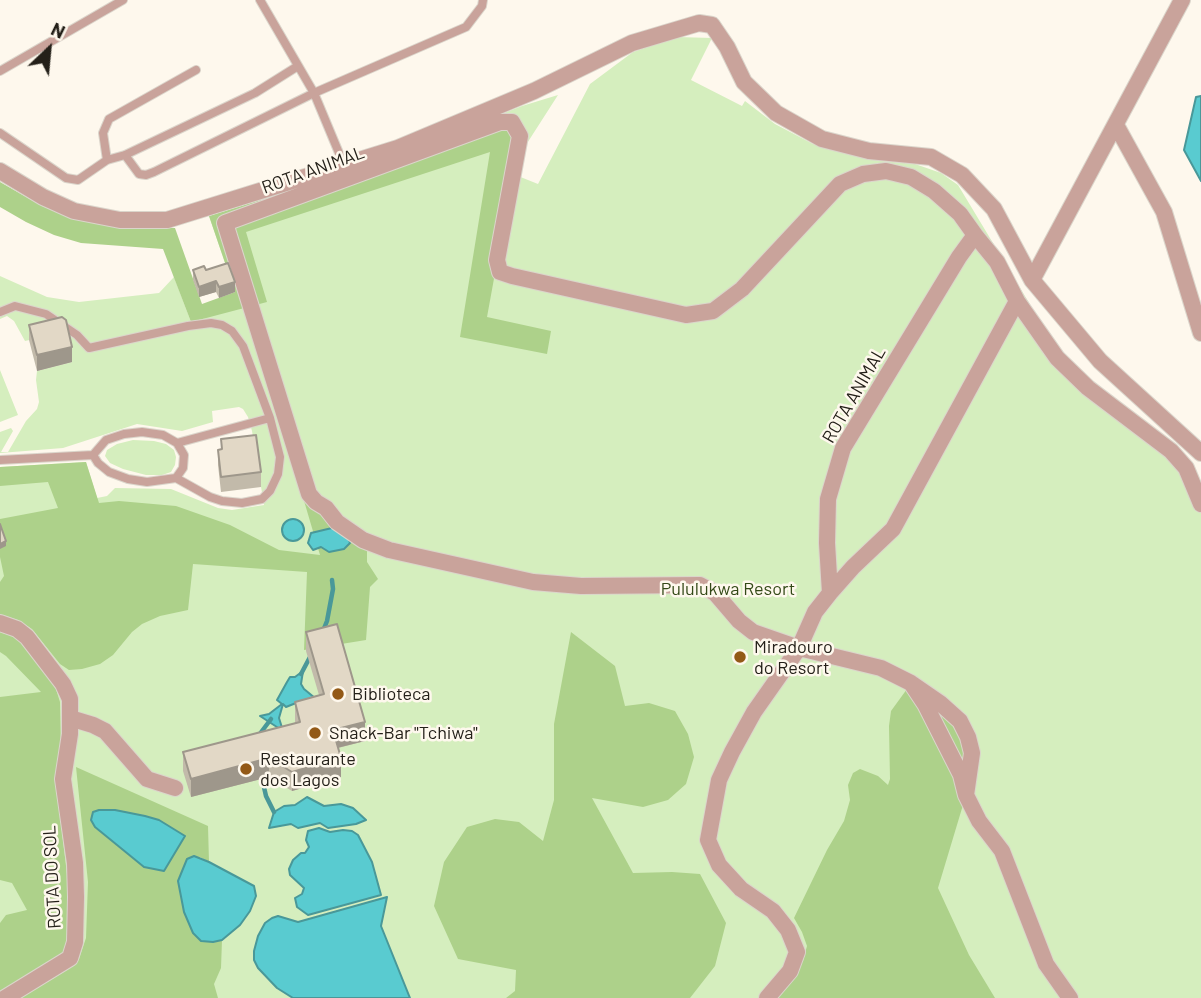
<!DOCTYPE html>
<html>
<head>
<meta charset="utf-8">
<style>
	body { margin:0 }
	#map { position:relative; width:1201px; height:998px; overflow:hidden; background:#fef8ed; font-family:Barlow,sans-serif }
	canvas { display:block }
	.north { position:absolute; left:14px; top:14px; width:70px; height:70px; -webkit-text-stroke:5px #fef8ed; paint-order:stroke; rotate:26deg; font-size:19px; font-weight:700; line-height:28px; text-align:center; color:#242019 }
	.north::after { content:''; display:block; margin:auto; width:24px; height:32px; background:#242019; clip-path:polygon(50% 0,100% 100%,50% 72%,0 100%) }
</style>
</head>
<body>
<div id="map">
<canvas width="1201" height="998"></canvas>
<div class="north">N</div>
</div>
<script>
const ctx = document.querySelector('canvas').getContext('2d');
ctx.lineJoin = 'round';
function fill(path, color) {
  ctx.fillStyle = color;
  ctx.fill(path, 'evenodd');
}
function shape(rows) {
  const path = new Path2D();
  for (const r of rows) {
    if (r.length === 3) {
      path.moveTo(r[0] + r[2], r[1]);
      path.arc(r[0], r[1], r[2], 0, 2 * Math.PI);
      continue;
    }
    path.moveTo(r[0], r[1]);
    for (let i = 2; i < r.length; i += 2) path.lineTo(r[i], r[i + 1]);
  }
  return path;
}
function trace(path, color, width, dash) {
  ctx.strokeStyle = color;
  ctx.lineWidth = width;
  ctx.lineCap = dash ? 'butt' : 'round';
  ctx.setLineDash(dash || []);
  ctx.stroke(path);
}
function write(font, color, halo, rows, align = 'center') {
  ctx.font = font + ' Barlow,sans-serif';
  ctx.lineWidth = 5;
  ctx.setLineDash([]);
  ctx.textBaseline = 'middle';
  ctx.strokeStyle = halo;
  ctx.fillStyle = color;
  for (const [text, x, y, turn = 0] of rows) {
    ctx.save();
    ctx.translate(x, y);
    ctx.rotate((+turn || 0) * Math.PI / 180);
    ctx.textAlign = isNaN(turn) ? turn : align;
    if (halo) ctx.strokeText(text, 0, 0);
    ctx.fillText(text, 0, 0);
    ctx.restore();
  }
}
const green = shape([
	[677,37,712,38,691,80,742,106,745,101,775,124,813,144,882,161,915,164,941,173,958,185,1040,321,1067,359,1201,489,1201,998,0,998,0,467,86,462,97,498,107,496,115,488,171,489,218,508,232,510,264,505,252,431,248,417,243,409,239,407,212,411,213,422,182,431,137,424,63,448,0,453,0,432,11,428,13,431,1,452,8,452,26,421,37,409,39,402,36,380,37,371,72,362,65,332,25,341,14,321,7,316,0,319,0,276,47,297,79,302,159,293,174,277,191,322,240,307,209,216,351,172,522,106,558,95,524,148,518,176,538,184,590,84,633,52],
	[0,370,18,415,0,422],
	[133,440,154,441,166,444,174,450,176,457,175,465,171,472,162,475,146,475,123,469,110,463,105,456,107,450,117,444]
]);
const forest = shape([
	[497,116,520,136,487,317,551,331,547,354,460,337,490,152,246,232,267,302,191,322,163,249,81,243,54,235,26,222,0,207,0,182,42,206,72,218,125,227,175,228,202,304,235,292,209,216,351,172],
	[86,462,99,503,119,501,176,506,230,525,279,550,320,555,302,494,367,547,367,562,378,579,370,587,366,640,304,650,307,572,193,564,188,610,160,616,142,624,132,632,113,655,100,664,82,669,69,670,60,664,32,629,18,620,0,614,0,582,4,576,0,557,0,519,58,508,48,482,0,486,0,467],
	[0,632,17,638,55,686,60,702,61,754,56,781,68,883,69,939,64,953,53,962,0,992,0,923,6,915,27,910,12,883,0,880,0,697,41,692,6,656,0,652],
	[571,632,615,666,625,706,649,703,675,711,688,734,694,757,686,784,668,800,643,807,592,798,633,873,672,872,700,874,726,923,715,966,690,998,506,998,515,991,516,970,458,959,434,906,444,862,467,827,495,819,519,822,543,841,554,800,554,724],
	[907,689,949,719,961,733,967,750,966,795,938,888,969,955,995,998,775,998,803,961,807,946,802,932,794,918,827,850,844,821,850,800,848,785,853,773,860,769,878,776,888,785,890,779,889,726,891,711],
	[76,767,208,826,209,862,200,857,213,942,222,940,221,968,214,984,218,998,21,998,67,970,79,959,86,938,88,882]
]);
const water = shape([
	[1201,96,1201,181,1184,150,1196,97,1201,96],
	[293,530,11],
	[332,528,340,530,348,536,350,543,344,549,329,552,321,547,313,550,308,543,311,533,332,528],
	[303,671,301,684,304,689,321,703,296,703,286,707,283,704,279,718,283,731,260,716,269,714,282,704,277,700,287,682,290,677,295,677,303,671],
	[307,797,324,806,341,804,353,808,366,820,356,824,328,828,320,823,298,828,291,824,269,828,274,812,284,806,295,805,307,797],
	[99,810,115,810,145,816,159,820,185,836,164,871,144,867,95,827,91,820,93,812,99,810],
	[319,828,330,832,343,830,352,831,358,835,372,862,381,895,308,915,297,907,295,898,302,894,304,888,290,875,289,869,293,860,301,853,305,853,309,847,306,840,308,831,319,828],
	[194,856,209,862,254,886,256,896,250,911,240,925,222,940,213,942,201,941,193,933,184,912,178,881,187,859,194,856],
	[387,897,381,926,410,998,293,998,277,988,258,968,254,960,254,951,258,936,265,923,272,918,278,916,298,922,387,897]
]);
const stream = shape([
	[323,631,327,621,333,589,332,580],
	[301,674,310,657],
	[259,735,271,719],
	[261,774,266,796,274,812]
]);
const service = shape([
	[260,0,314,93,344,165],
	[0,71,123,0],
	[0,133,66,178,78,180,107,160,125,155,255,93,298,66],
	[125,155,139,174,146,175,154,172,314,93,466,27,482,6,483,0],
	[107,160,103,133,109,119,196,70],
	[0,312,15,306,46,314,77,335,89,348,188,326,211,323,222,325,232,331,243,346,270,418,280,457,278,474,270,491,262,499,242,503,222,501,210,497,176,478],
	[142,432,163,435,177,443,184,455,183,468,176,478,147,482,128,479,109,472,98,463,93,455,106,440,124,434,142,432],
	[177,443,270,418],
	[0,460,93,455]
]);
const minor = shape([
	[1116,125,1164,212,1201,333],
	[0,171,43,197,74,211,120,220,167,220,398,148,534,91,632,43,699,23,712,25,727,47,744,82,776,113,822,139,869,151,931,157,962,175,994,209,1032,280,1100,361,1201,453],
	[1032,280,1182,0],
	[830,593,827,543,828,499,843,448,959,257,975,235,997,262,1017,301,1057,358,1088,388,1171,451,1186,468,1201,504],
	[0,623,17,629,27,637,63,684,70,699,70,734,63,779,75,863,76,897,75,942,70,958,5,998],
	[911,683,940,703,960,721,968,737,972,753,966,795,961,775,925,704,911,683,881,668,799,648,815,612,830,593,853,567,893,529,1017,301],
	[70,718,93,725,105,731,147,779,175,788],
	[966,795,979,821,1002,851,1046,964,1070,998],
	[767,998,790,971,797,952,788,930,773,911,741,889,719,865,708,840,719,780,732,752,754,712,799,648,753,632,739,621,715,593,700,585,581,586,533,582,389,550,363,540,337,522,326,508,316,502,309,494,225,223,500,122,512,122,520,136,497,260,500,272,512,276,686,315,713,311,742,289,840,184,863,174,886,171,911,177,934,191,960,214,975,235]
]);
const wall = shape([
	[193,270,206,270,235,292,219,298,216,292,199,297,193,280],
	[29,325,72,362,37,371,29,340],
	[221,439,261,472,261,487,221,492,218,465,218,450,221,450],
	[306,632,365,741,338,748,341,777,292,791,269,777,191,797,183,771,183,752,295,723,295,702,319,695,306,651]
]);
const shadedWall = shape([
	[216,281,216,292,199,297,199,287],
	[235,282,235,292,219,298,219,287],
	[72,347,72,362,37,371,37,355],
	[6,541,6,546,0,549,0,544],
	[365,722,365,741,333,749,333,730],
	[269,758,269,777,191,797,191,779],
	[341,758,341,777,292,791,292,772]
]);
const building = shape([
	[228,263,235,282,219,287,216,281,199,287,193,270,204,266,206,270,228,263],
	[62,317,66,320,72,347,37,355,29,325,62,317],
	[256,435,261,472,221,477,218,450,222,449,221,439,256,435],
	[0,524,6,541,0,544,0,524],
	[337,624,365,722,333,730,341,758,292,772,269,758,191,779,183,752,300,722,295,702,324,694,306,632,337,624]
]);
const markers = [
	[740,657,7,"#935916"],
	[338,694,7,"#935916"],
	[315,733,7,"#935916"],
	[246,769,7,"#935916"]
];
const streetNames = [
	["ROTA ANIMAL",313,170,-20],
	["ROTA ANIMAL",854,395,-60],
	["ROTA DO SOL",52,877,-93]
];
const parkNames = [
	["Pululukwa Resort",728,589]
];
const poiNames = [
	["Miradouro",754,647],
	["do Resort",754,668],
	["Biblioteca",352,694],
	["Snack-Bar \"Tchiwa\"",329,733],
	["Restaurante",260,759],
	["dos Lagos",260,780]
];
fill(green, '#d5eebe');
fill(forest, '#add18a');
fill(water, '#59cbd0');
trace(water, '#499899', 2);
trace(stream, '#499899', 4.5);
trace(service, '#dbd5cb', 10);
trace(minor, '#dbd5cb', 18);
trace(service, '#c9a39b', 8);
trace(minor, '#c9a39b', 16);
fill(wall, '#c2baaa');
fill(shadedWall, '#9e978b');
fill(building, '#e2d8c6');
trace(building, '#9e978b', 2);
for (const [x, y, r, color] of markers) {
  const dot = new Path2D();
  dot.arc(x, y, r, 0, 2 * Math.PI);
  ctx.fillStyle = color;
  ctx.fill(dot);
  trace(dot, '#fef8ed', 2.5);
}
write('18px', '#242019', '#fef8ed', streetNames);
write('18px', '#334917', '#fef8ed', parkNames);
write('18px', '#242019', '#fef8ed', poiNames, 'left');
</script>
</body>
</html>
